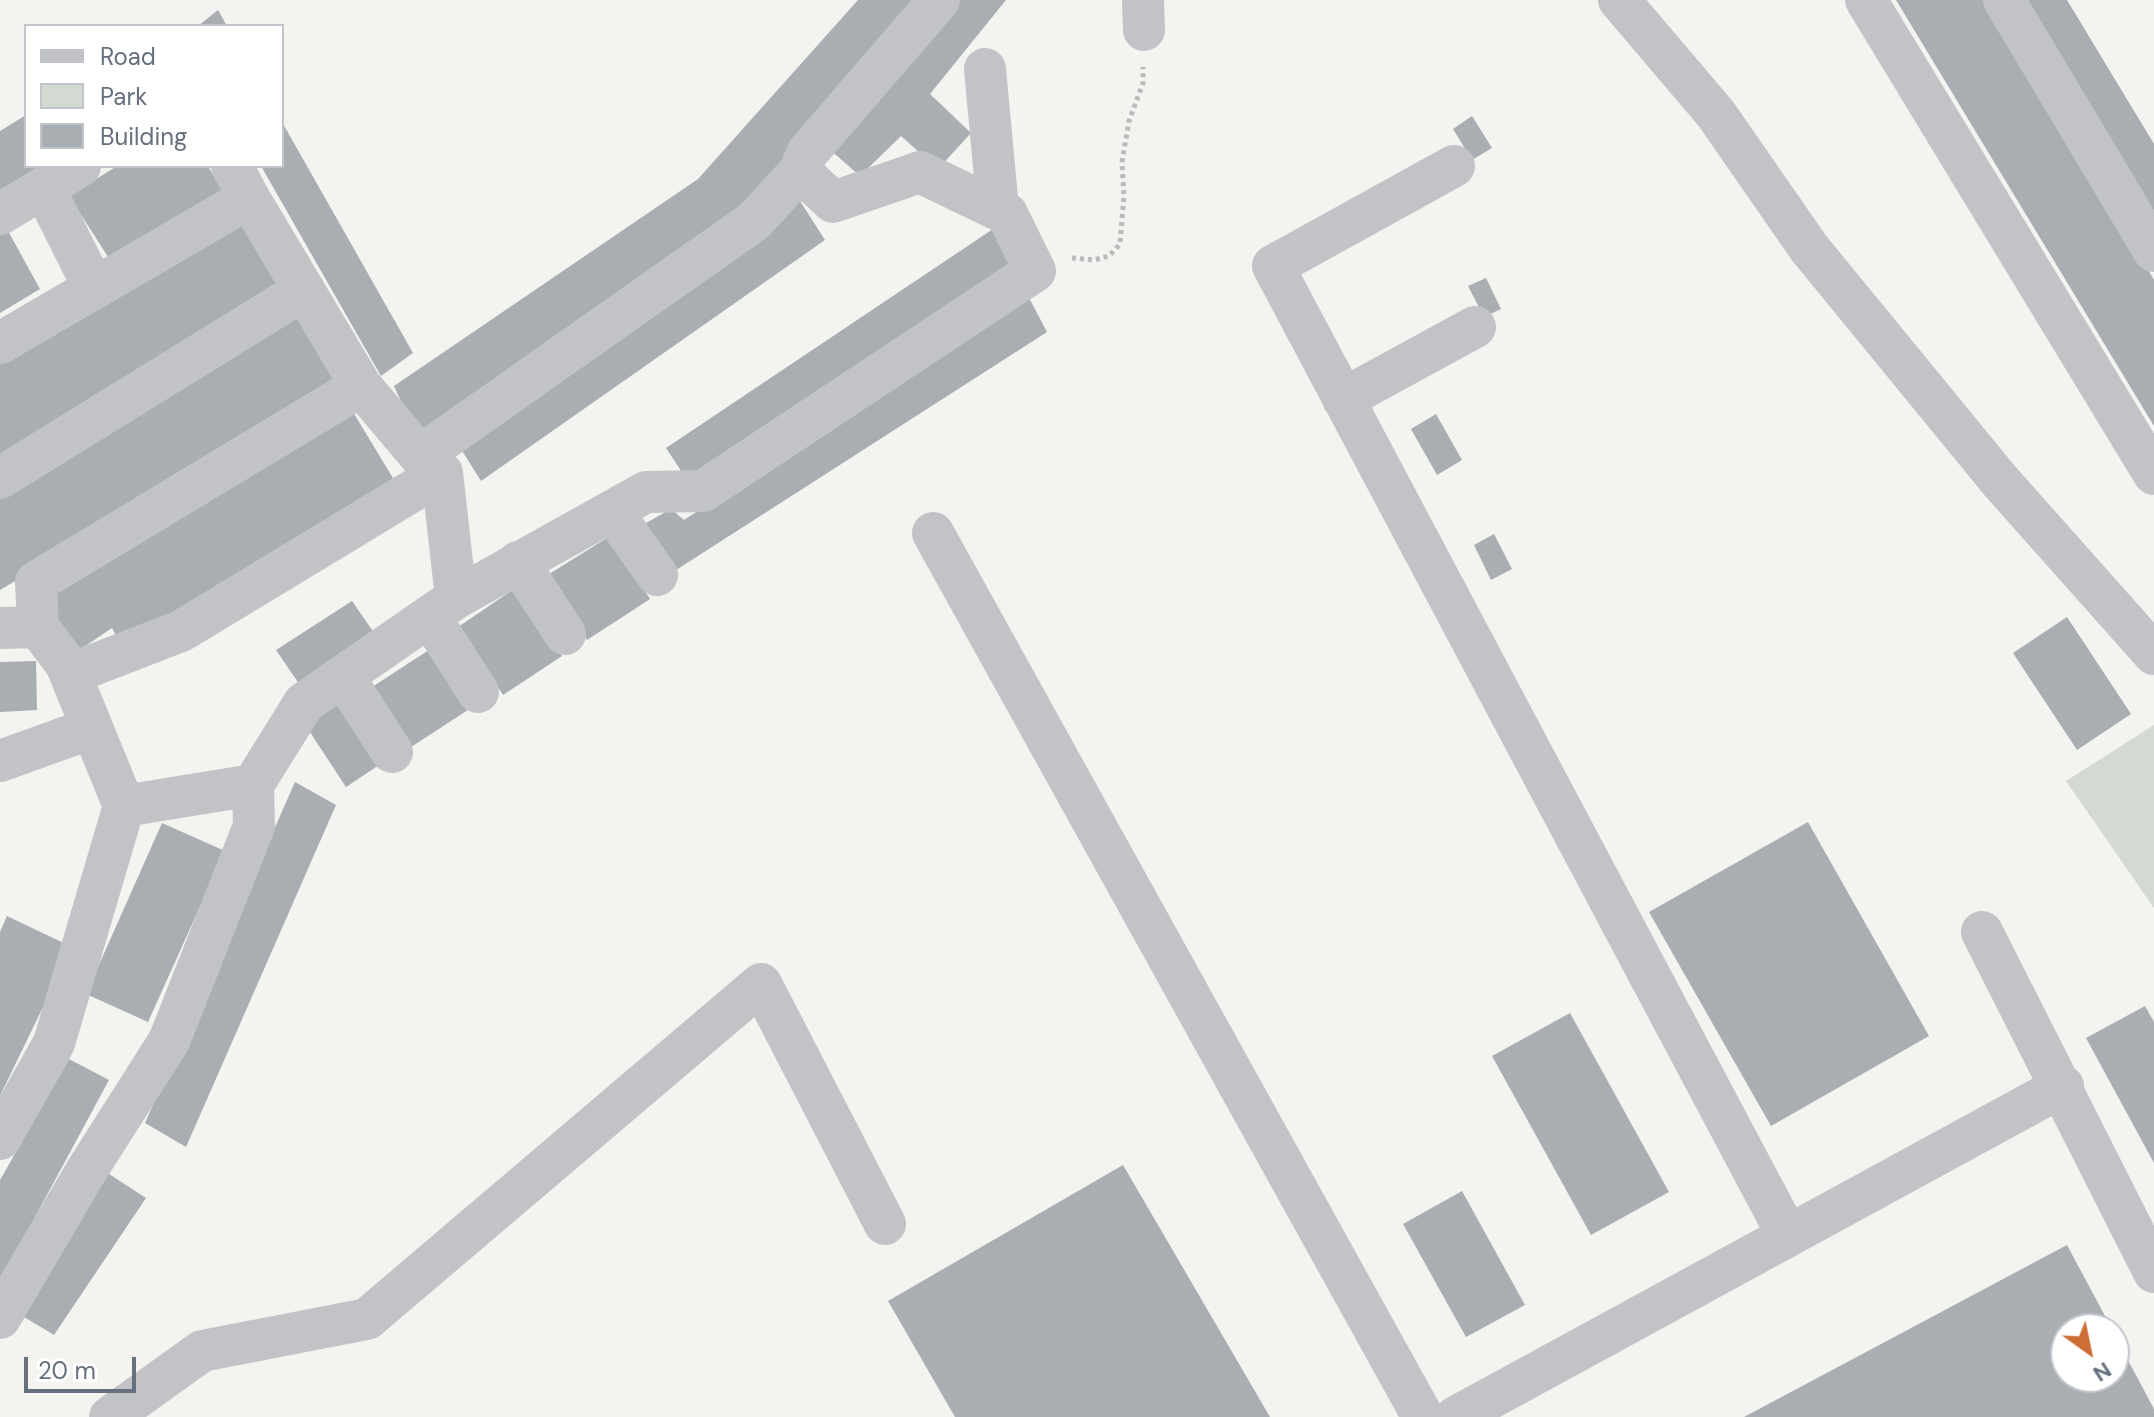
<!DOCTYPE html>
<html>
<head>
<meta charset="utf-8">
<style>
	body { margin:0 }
	#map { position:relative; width:2154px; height:1417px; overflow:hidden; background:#f3f3f0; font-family:"DM Sans",sans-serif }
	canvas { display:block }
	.legend { position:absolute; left:24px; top:24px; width:260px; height:144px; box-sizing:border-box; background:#fff; border:2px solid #c1c5cb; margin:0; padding:10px 14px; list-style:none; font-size:24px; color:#656f7d }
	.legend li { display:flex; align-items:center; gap:16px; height:40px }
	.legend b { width:40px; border:2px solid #c1c5cb }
	.north { position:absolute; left:2050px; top:1313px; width:80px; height:80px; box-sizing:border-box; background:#fff; border:2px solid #c1c5cb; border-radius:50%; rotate:147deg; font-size:22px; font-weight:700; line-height:32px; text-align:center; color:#656f7d }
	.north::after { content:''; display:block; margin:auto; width:28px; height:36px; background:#cf6e34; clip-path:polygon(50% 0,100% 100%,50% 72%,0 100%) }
	.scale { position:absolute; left:24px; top:1357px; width:112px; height:36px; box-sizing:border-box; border:4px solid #656f7d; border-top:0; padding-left:10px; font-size:24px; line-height:28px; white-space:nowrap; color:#656f7d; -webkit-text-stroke:6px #fff; paint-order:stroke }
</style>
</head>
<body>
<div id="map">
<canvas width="2154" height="1417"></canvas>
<ul class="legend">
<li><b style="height:10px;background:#c1c3c6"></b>Road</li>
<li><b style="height:22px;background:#d3dad1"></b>Park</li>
<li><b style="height:22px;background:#a9aeb3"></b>Building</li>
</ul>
<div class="north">N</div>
<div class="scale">20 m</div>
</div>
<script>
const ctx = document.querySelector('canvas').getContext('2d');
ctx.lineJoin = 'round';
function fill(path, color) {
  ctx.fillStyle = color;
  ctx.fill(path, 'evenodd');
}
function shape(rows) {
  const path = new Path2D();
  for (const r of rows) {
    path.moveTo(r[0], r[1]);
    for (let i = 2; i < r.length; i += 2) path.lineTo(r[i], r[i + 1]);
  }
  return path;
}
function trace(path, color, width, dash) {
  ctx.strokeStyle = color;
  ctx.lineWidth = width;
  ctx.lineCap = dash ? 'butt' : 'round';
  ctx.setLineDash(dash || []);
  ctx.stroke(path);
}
const green = shape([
	[2154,725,2154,908,2066,781]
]);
const building = shape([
	[858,0,919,0,746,210,418,439,394,386,698,179],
	[947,0,1006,0,930,94,971,133,938,169,901,136,860,176,820,141],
	[1896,0,1988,0,2032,68,2154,280,2154,426],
	[2021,0,2067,0,2154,144,2154,221],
	[218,10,227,26,198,26],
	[26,115,26,166,42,166,0,192,0,131],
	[1472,116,1492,148,1472,160,1453,129],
	[282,122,413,353,381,376,261,166,282,166],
	[117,166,208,166,223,192,110,260,69,196],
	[800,201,825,240,481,481,461,449],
	[255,217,289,282,0,455,0,363],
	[2,220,40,289,0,313,0,221],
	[993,229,1021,267,691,486,666,448],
	[1486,278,1501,309,1484,317,1468,286],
	[1027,294,1047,332,673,572,639,527,671,509,684,520],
	[306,308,346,384,0,590,0,494],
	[353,412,399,488,124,651,112,628,75,653,46,595],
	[1436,414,1462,460,1437,475,1411,429],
	[1494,534,1512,569,1491,580,1474,545],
	[610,536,650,599,587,640,546,576],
	[517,587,562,656,503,695,458,627],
	[352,601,379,640,306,694,276,650],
	[2067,617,2131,714,2077,750,2013,653],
	[432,648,471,708,408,749,369,689],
	[36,661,37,710,0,712,0,662],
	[341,702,382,763,346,787,306,726],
	[295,782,336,805,186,1147,145,1123],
	[1808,822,1929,1036,1771,1126,1649,912],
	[162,823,225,851,148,1022,86,994],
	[7,916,72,947,0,1096,0,932],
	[2145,1006,2154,1022,2154,1163,2086,1038],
	[1570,1013,1669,1192,1591,1235,1492,1056],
	[69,1059,109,1080,0,1282,0,1180],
	[1123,1165,1270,1417,955,1417,888,1301],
	[106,1172,146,1198,54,1335,19,1314],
	[1462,1191,1525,1305,1466,1337,1403,1224],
	[2067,1245,2112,1329,2066,1329,2066,1377,2114,1377,2114,1334,2154,1409,2154,1417,1744,1417]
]);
const path = shape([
	[1072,258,1094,260,1109,256,1120,244,1124,196,1122,162,1129,121,1143,83,1143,67]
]);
const minor = shape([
	[1143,0,1144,30],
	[1619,0,1716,114,1809,248,2000,481,2154,654],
	[1866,0,2154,474],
	[2004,0,2154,251],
	[985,69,998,209],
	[1454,166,1273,266,1788,1236],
	[800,171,807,153,939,0],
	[44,188,94,288],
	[0,214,80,166],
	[0,343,249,198,232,166],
	[1343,399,1475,327],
	[422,458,442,473,456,598],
	[0,478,304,290],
	[612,511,657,575],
	[933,533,1423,1417],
	[518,562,565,634],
	[430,617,478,692],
	[0,628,38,627],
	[70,674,181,631,442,473],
	[343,676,392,752],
	[0,761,92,728],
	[253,785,304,703,456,598,646,492,703,491,1035,271,1007,214,920,172,833,202,800,171,754,221,420,456,361,386],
	[1982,932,2154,1272],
	[0,1139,54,1043,124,806,66,664,38,627,36,582,361,386,249,198],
	[0,1318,85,1173,169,1041,254,826,253,785,124,806],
	[110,1417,202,1351,367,1319,761,984,885,1224],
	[1456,1417,2063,1086]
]);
fill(green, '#d3dad1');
fill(building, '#a9aeb3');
trace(path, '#b8babc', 5, [4, 4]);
trace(minor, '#c1c3c6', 42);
</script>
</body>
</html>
